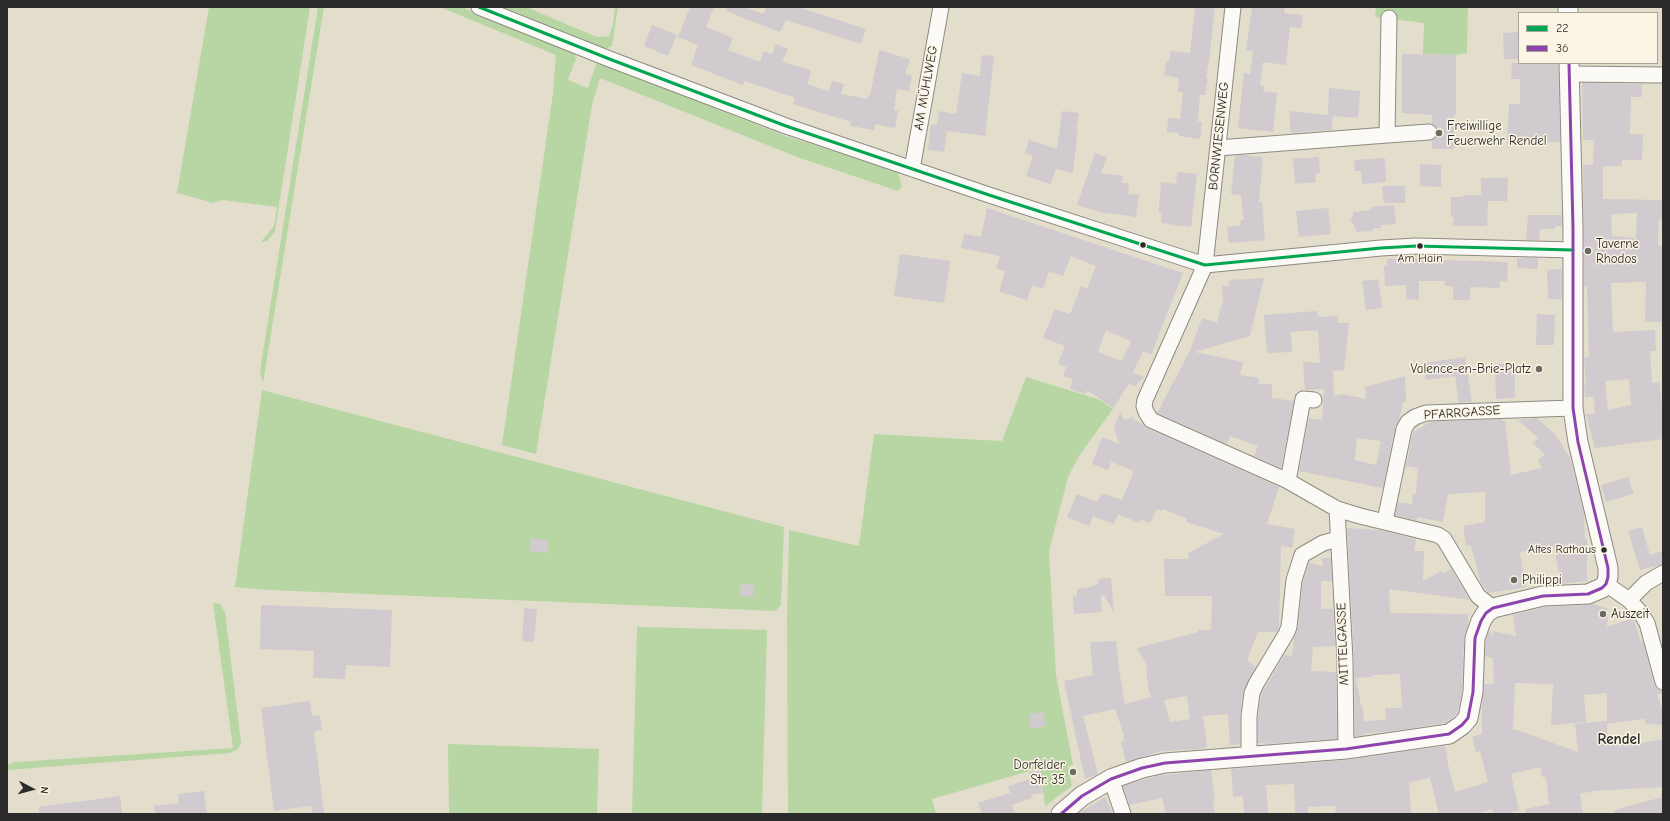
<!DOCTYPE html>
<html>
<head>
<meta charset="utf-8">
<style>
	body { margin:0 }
	#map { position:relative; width:1670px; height:821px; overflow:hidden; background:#e3decc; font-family:"Comic Neue",sans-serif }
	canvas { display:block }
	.frame { position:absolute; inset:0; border:8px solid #2b2b2b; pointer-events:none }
	.legend { position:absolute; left:1518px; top:12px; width:140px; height:52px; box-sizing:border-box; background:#fcf5e5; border:1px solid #a8a49b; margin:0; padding:5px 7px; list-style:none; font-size:12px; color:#2b2b2b }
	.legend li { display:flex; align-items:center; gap:8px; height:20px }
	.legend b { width:20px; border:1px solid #a8a49b }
	.north { position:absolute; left:12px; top:769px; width:40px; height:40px; -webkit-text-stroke:3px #fcf5e5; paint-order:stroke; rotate:96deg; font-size:11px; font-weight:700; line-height:16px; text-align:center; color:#2b2b2b }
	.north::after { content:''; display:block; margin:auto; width:14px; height:18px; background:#2b2b2b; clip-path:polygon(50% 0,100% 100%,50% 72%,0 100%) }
</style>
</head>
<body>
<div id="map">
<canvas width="1670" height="821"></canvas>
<div class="frame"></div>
<ul class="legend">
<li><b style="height:5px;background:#00a651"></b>22</li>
<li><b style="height:5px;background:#8e44ad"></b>36</li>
</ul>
<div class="north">N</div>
</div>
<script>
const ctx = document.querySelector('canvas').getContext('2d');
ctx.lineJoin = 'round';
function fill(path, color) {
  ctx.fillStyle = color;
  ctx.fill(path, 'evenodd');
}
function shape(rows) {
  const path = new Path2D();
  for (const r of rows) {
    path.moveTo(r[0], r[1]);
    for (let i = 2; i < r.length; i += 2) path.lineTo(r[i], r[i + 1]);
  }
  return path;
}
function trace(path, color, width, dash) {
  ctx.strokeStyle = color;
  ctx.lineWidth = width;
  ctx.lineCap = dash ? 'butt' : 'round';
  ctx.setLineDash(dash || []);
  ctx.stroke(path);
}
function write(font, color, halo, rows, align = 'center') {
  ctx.font = font + ' "Comic Neue",sans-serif';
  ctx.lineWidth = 3;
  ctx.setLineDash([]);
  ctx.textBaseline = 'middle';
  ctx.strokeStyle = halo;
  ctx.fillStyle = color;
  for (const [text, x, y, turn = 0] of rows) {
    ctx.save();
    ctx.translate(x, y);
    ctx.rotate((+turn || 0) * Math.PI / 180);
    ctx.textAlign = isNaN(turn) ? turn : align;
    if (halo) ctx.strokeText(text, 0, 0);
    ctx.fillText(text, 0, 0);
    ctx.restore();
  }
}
const green = shape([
	[209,7,310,7,275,231,268,240,260,243,274,226,277,207,223,200,213,203,177,193],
	[318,7,324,7,263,383,260,371],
	[440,7,462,7,574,53,576,59,568,80,588,88,597,62,786,136,898,172,902,187,898,191,797,157,600,78,592,105,536,454,502,445,553,93,556,55],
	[499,7,526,7,597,37,609,36,613,24,615,7,618,7,612,46,606,49],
	[1376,7,1468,7,1467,53,1456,55,1423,54,1424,23,1375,17],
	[1026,377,1098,399,1113,409,1079,456,1068,477,1049,551,1056,675,1073,765,1068,766,1072,786,1045,806,1040,768,932,799,936,814,788,814,787,618,789,530,859,546,874,434,1002,441],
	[262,390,784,527,781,605,775,611,270,590,235,587],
	[213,603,220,604,225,612,241,743,238,749,230,753,7,770,7,765,15,762,233,748],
	[637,627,767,630,762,814,632,814],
	[448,744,599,749,597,814,449,814]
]);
const building = shape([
	[690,7,714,7,706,27,733,38,728,50,760,62,764,51,772,54,776,44,788,49,782,62,801,67,811,71,807,84,829,91,832,81,844,84,841,94,868,99,868,95,870,96,879,50,910,59,905,74,912,75,909,91,897,89,894,110,898,111,895,128,875,124,874,130,850,126,851,122,793,104,795,98,744,81,743,85,691,65,698,45,678,37],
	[727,7,743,7,764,14,766,7,798,7,866,29,861,44,786,20,780,32,726,11],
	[1195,7,1215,7,1210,54,1206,78,1208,79,1205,95,1200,95,1198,121,1202,122,1200,139,1179,136,1179,133,1167,132,1168,118,1180,119,1183,92,1178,92,1179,78,1164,75,1166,61,1169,61,1171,51,1190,53],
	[1252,7,1285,7,1284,13,1303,15,1301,28,1290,27,1286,65,1263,62,1260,85,1264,86,1263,91,1277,93,1273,132,1238,128,1244,73,1250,74,1253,51,1246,50],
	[652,25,677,35,668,56,644,46],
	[1519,32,1519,59,1504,59,1503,33],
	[1402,54,1456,55,1456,115,1454,115,1454,149,1432,149,1432,140,1437,136,1438,132,1436,127,1432,124,1432,115,1402,113],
	[982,55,994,56,985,136,947,131,944,152,928,150,931,124,937,125,939,111,956,114,962,73,980,76],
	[1512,63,1558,63,1560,142,1507,144,1509,104,1520,104,1520,79,1511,79],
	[1582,83,1642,84,1642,97,1631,97,1630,134,1643,134,1642,160,1622,160,1622,166,1603,166,1603,199,1663,200,1663,219,1659,219,1658,245,1663,246,1663,322,1645,322,1646,282,1611,283,1613,332,1655,330,1656,351,1650,351,1652,383,1659,382,1663,414,1663,439,1595,448,1586,414,1595,414,1594,397,1585,397,1584,385,1586,384,1584,358,1589,357,1587,286,1584,286,1583,165,1593,165,1594,140,1583,140],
	[1637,213,1636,238,1612,236,1611,214],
	[1629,379,1631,405,1608,410,1605,381],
	[1329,88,1360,91,1358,118,1333,116,1331,130,1291,133,1289,111,1328,115],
	[1062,111,1079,113,1076,129,1078,129,1073,173,1056,169,1050,184,1026,176,1033,156,1025,153,1029,140,1057,149],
	[1095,153,1107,157,1101,173,1123,176,1122,183,1129,183,1128,194,1139,195,1136,217,1107,213,1107,214,1077,205],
	[1243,155,1263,157,1259,202,1262,202,1265,240,1229,243,1227,227,1241,225,1240,221,1244,220,1241,195,1231,194,1235,156],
	[1319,157,1320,173,1315,174,1316,182,1295,184,1293,159],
	[1385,158,1386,182,1362,184,1361,171,1355,171,1354,160],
	[1420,164,1441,165,1441,187,1420,186],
	[1177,172,1197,174,1191,227,1161,223,1162,213,1159,213,1159,207,1161,182,1176,184],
	[1481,178,1508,178,1507,201,1488,201,1487,226,1453,226,1454,217,1451,217,1451,197,1463,197,1463,195,1481,195],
	[1382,186,1405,186,1405,203,1384,203],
	[1394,205,1396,224,1381,225,1381,228,1373,228,1373,231,1356,232,1355,226,1350,221,1353,217,1353,212,1371,210,1371,207],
	[987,208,1183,273,1151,355,1143,351,1133,373,1144,377,1135,386,1129,384,1113,408,1087,390,1086,394,1070,389,1073,379,1063,376,1066,367,1058,364,1065,346,1043,338,1055,309,1070,314,1081,286,1087,289,1096,266,1071,256,1063,276,1049,271,1043,289,1032,285,1027,300,999,292,1005,271,996,268,1000,256,961,248,964,234,981,237],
	[1106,330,1131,341,1122,361,1098,352],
	[1328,208,1331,234,1299,237,1296,211],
	[1528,215,1562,215,1562,226,1555,226,1555,229,1540,229,1539,240,1526,240],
	[900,254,950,261,944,303,894,296],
	[1408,258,1439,258,1439,260,1508,262,1507,281,1500,281,1500,288,1470,287,1470,300,1453,300,1453,286,1445,286,1445,281,1419,281,1419,300,1406,299,1406,285,1385,286,1384,265,1387,265,1387,259],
	[1517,258,1538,258,1538,269,1517,268],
	[1562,269,1562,299,1548,299,1547,270],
	[1264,278,1250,336,1195,352,1243,362,1240,375,1259,378,1259,384,1272,384,1272,398,1294,401,1281,468,1254,456,1258,446,1230,436,1227,444,1157,413,1190,351,1202,318,1217,323,1223,300,1222,286,1229,286,1229,280],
	[1378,279,1382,308,1366,310,1362,281],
	[1317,311,1318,317,1338,316,1338,323,1349,323,1344,370,1333,371,1334,396,1342,394,1366,399,1365,387,1405,376,1406,402,1403,402,1399,420,1395,427,1383,488,1299,471,1309,418,1322,420,1324,389,1305,390,1303,362,1320,363,1318,330,1291,332,1292,352,1267,353,1264,315],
	[1357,438,1381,441,1376,465,1355,460],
	[1537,314,1555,315,1554,345,1536,345],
	[1465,357,1472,402,1459,403,1455,376,1426,380,1423,363],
	[1495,364,1515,364,1515,398,1496,399],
	[1120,413,1124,420,1133,417,1134,420,1143,424,1147,428,1279,487,1267,524,1295,529,1292,548,1281,546,1279,627,1277,632,1258,632,1247,660,1256,667,1243,692,1240,716,1240,744,1230,745,1228,714,1203,716,1207,747,1193,750,1192,749,1162,751,1126,762,1121,742,1124,741,1123,736,1124,735,1115,709,1083,716,1098,774,1085,779,1064,681,1093,675,1090,642,1116,641,1119,669,1125,704,1151,697,1148,687,1146,663,1137,648,1198,632,1198,630,1211,630,1212,596,1165,596,1164,559,1189,559,1188,553,1224,534,1186,522,1187,519,1163,509,1162,511,1157,509,1150,523,1140,519,1139,523,1118,514,1114,524,1093,516,1089,526,1067,517,1077,494,1097,502,1101,494,1105,494,1122,500,1134,471,1111,462,1108,470,1092,464,1102,437,1119,444,1114,426],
	[1187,696,1190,719,1170,722,1164,700],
	[1537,418,1556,435,1570,458,1584,513,1585,539,1587,539,1587,581,1561,584,1554,546,1520,552,1526,587,1489,593,1481,584,1471,545,1466,546,1463,526,1485,522,1485,492,1448,494,1443,522,1417,517,1417,521,1395,515,1398,502,1412,504,1413,493,1416,494,1418,468,1406,466,1413,432,1430,422,1502,419,1502,421,1505,421,1511,475,1542,468,1538,460,1545,455,1533,443,1538,438,1518,420],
	[1628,477,1634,494,1606,502,1601,485],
	[1642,527,1650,555,1663,551,1663,564,1640,570,1628,531],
	[1347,528,1379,530,1416,539,1414,551,1424,551,1423,581,1442,571,1444,573,1451,569,1470,600,1389,589,1390,613,1468,614,1468,624,1464,637,1462,691,1460,702,1457,714,1445,723,1386,732,1365,733,1365,735,1355,737,1354,660],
	[1400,674,1402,708,1385,708,1386,720,1364,721,1362,705,1361,705,1356,678,1373,677,1373,675],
	[531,538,548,540,547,553,530,551],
	[1322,558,1331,558,1332,581,1321,581,1321,609,1333,609,1335,646,1313,647,1311,671,1336,672,1337,739,1265,744,1265,743,1258,743,1258,717,1261,695,1284,655,1292,656,1294,638,1298,628,1303,582,1309,562,1323,567],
	[1111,578,1114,612,1104,595,1101,596,1102,612,1074,614,1073,597,1077,596,1077,589,1087,588,1099,584,1098,579],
	[741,584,753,584,753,597,740,596],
	[1592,604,1607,608,1606,614,1608,614,1607,627,1633,618,1641,642,1643,641,1654,684,1657,689,1663,691,1663,693,1657,694,1663,713,1663,725,1646,724,1644,719,1607,724,1608,745,1635,744,1663,739,1663,787,1592,791,1592,792,1580,793,1583,814,1526,814,1526,809,1549,804,1546,777,1542,777,1541,767,1511,774,1519,810,1506,814,1493,814,1492,809,1475,814,1439,814,1430,778,1409,782,1411,814,1336,814,1335,806,1308,807,1308,814,1295,814,1294,784,1266,785,1268,814,1244,814,1243,796,1233,797,1231,769,1347,760,1445,746,1448,756,1446,756,1455,792,1488,782,1480,751,1476,752,1472,737,1482,734,1482,702,1484,684,1494,684,1493,658,1485,656,1486,640,1489,631,1494,639,1492,631,1516,636,1513,615,1545,607],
	[1515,683,1553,684,1551,725,1586,722,1584,695,1607,693,1607,721,1575,724,1578,752,1517,730,1513,730],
	[261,605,392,610,390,667,346,665,345,679,313,678,314,651,260,649],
	[524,608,537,609,534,642,522,641],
	[310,701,312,716,320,715,322,730,314,731,324,814,313,814,311,806,274,811,261,708],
	[1043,712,1045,726,1030,729,1029,714],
	[1211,770,1215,801,1213,801,1215,814,1166,814,1162,798,1129,805,1123,786,1156,776],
	[1040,771,1043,793,1031,795,1032,798,1012,805,1015,814,982,814,978,803,1010,793,1008,786,1030,779,1029,772],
	[204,791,207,814,155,814,154,806,179,803,178,794],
	[120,796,122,814,39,814,39,807],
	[1105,797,1113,814,1078,814,1079,813],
	[1663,797,1663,814,1614,814,1614,810]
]);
const minor = shape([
	[479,7,612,60,786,126,989,195,1205,265,1381,248,1416,246,1573,250],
	[1233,7,1205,265,1145,400,1144,406,1146,412,1151,420,1288,481,1337,509,1360,516,1438,535,1444,539,1478,596,1493,608],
	[1570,74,1663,75],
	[1387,135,1429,132],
	[1218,148,1387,135,1389,18],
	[912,169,941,7],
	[1288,481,1303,399,1314,400],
	[1337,509,1345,660,1346,749],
	[1385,521,1404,429,1408,422,1415,417,1426,413,1573,408],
	[1606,584,1629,600,1640,612,1647,623,1663,682],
	[1629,600,1646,583,1663,573],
	[1249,757,1249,716,1252,693,1256,684,1286,634,1289,627,1294,580,1302,555,1323,543,1338,539],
	[1111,779,1123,814]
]);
const major = shape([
	[1568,7,1568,13],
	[1061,814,1082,796,1111,779,1142,768,1165,763,1346,749,1449,734,1462,725,1468,718,1473,692,1475,638,1481,621,1486,613,1493,608,1543,596,1588,594,1602,588,1606,584,1608,577,1608,568,1578,442,1573,408,1573,228,1569,63]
]);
const bus1 = shape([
	[479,7,612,60,786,126,989,195,1205,265,1381,248,1416,246,1573,250]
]);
const bus2 = shape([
	[1061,814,1082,796,1111,779,1142,768,1165,763,1346,749,1449,734,1462,725,1468,718,1473,692,1475,638,1481,621,1486,613,1493,608,1543,596,1588,594,1602,588,1606,584,1608,577,1608,568,1578,442,1573,408,1573,228,1569,63]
]);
const markers = [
	[1439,133,4,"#6b6a63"],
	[1143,245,3.5,"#2b2b2b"],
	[1420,246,3.5,"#2b2b2b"],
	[1588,251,4,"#6b6a63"],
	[1539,369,4,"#6b6a63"],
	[1604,550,3.5,"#2b2b2b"],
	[1514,580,4,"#6b6a63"],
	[1603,614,4,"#6b6a63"],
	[1073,772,4,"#6b6a63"]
];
const busNames = [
	["Am Hain",1420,259],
	["Altes Rathaus",1596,550,"right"]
];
const streetNames = [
	["AM MÜHLWEG",926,88,-80],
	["BORNWIESENWEG",1219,136,-84],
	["PFARRGASSE",1462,413,-4],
	["MITTELGASSE",1343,644,-92]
];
const poiNames = [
	["Freiwillige",1447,126],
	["Feuerwehr Rendel",1447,141],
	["Taverne",1596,244],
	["Rhodos",1596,259],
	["Valence-en-Brie-Platz",1531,369,"right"],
	["Philippi",1522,580],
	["Auszeit",1611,614],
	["Dorfelder",1065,765,"right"],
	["Str. 35",1065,780,"right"]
];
const quarterNames = [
	["Rendel",1619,740]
];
fill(green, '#b8d6a4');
fill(building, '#d1cace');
trace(minor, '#8d8a81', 17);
trace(major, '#8d8a81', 21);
trace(minor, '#fbfaf7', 15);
trace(major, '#fbfaf7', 19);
trace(bus1, '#00a651', 3);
trace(bus2, '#8e44ad', 3);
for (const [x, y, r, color] of markers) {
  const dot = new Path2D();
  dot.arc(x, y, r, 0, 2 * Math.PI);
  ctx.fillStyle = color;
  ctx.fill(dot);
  trace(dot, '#fcf5e5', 1.5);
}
write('12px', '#2b2b2b', '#fcf5e5', busNames);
write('13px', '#2b2b2b', '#fcf5e5', streetNames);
write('13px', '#2b2b2b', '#fcf5e5', poiNames, 'left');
write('bold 15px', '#2b2b2b', '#fcf5e5', quarterNames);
</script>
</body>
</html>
